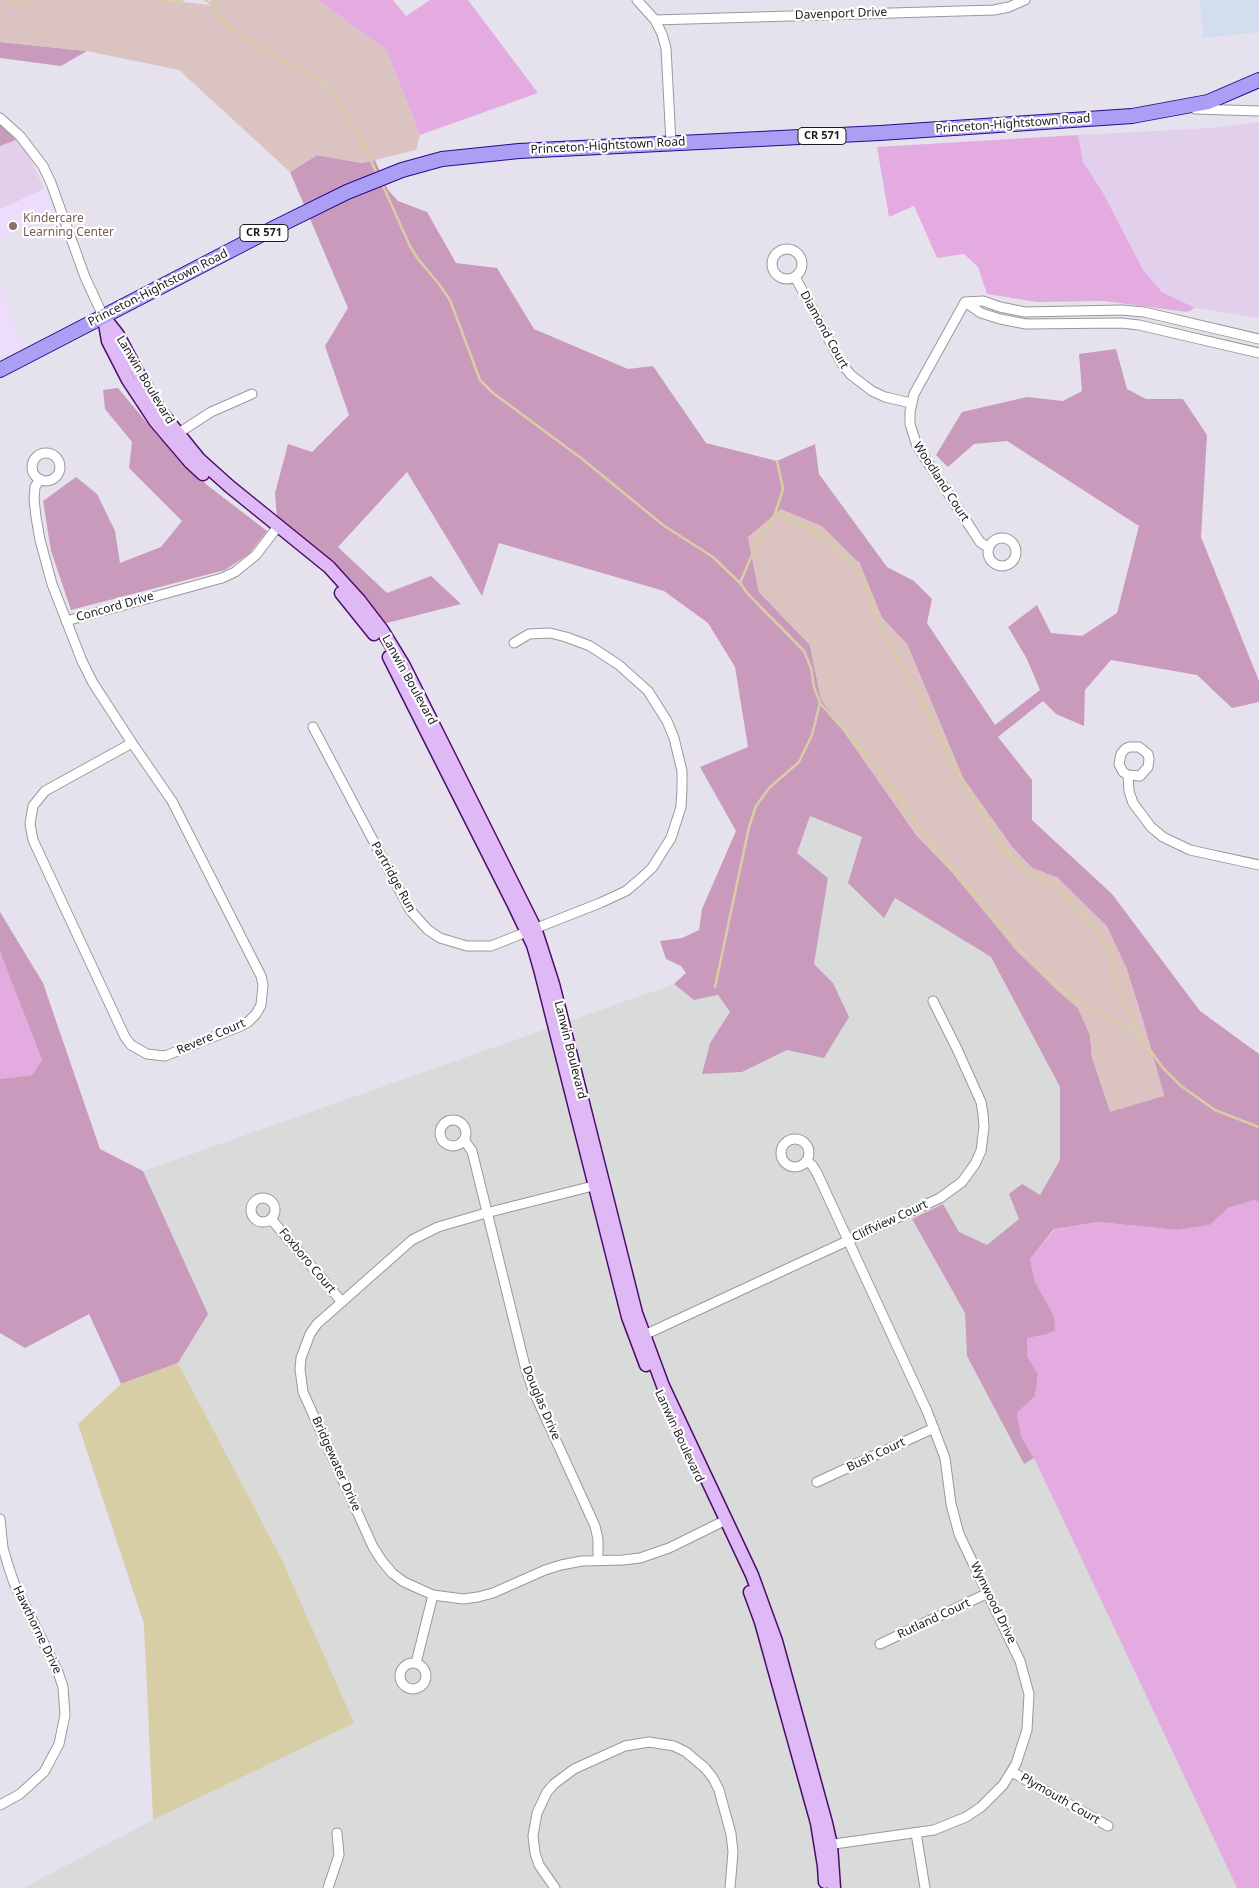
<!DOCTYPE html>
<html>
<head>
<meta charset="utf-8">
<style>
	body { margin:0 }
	canvas { display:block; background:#e5e2ed }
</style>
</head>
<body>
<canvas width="1259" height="1888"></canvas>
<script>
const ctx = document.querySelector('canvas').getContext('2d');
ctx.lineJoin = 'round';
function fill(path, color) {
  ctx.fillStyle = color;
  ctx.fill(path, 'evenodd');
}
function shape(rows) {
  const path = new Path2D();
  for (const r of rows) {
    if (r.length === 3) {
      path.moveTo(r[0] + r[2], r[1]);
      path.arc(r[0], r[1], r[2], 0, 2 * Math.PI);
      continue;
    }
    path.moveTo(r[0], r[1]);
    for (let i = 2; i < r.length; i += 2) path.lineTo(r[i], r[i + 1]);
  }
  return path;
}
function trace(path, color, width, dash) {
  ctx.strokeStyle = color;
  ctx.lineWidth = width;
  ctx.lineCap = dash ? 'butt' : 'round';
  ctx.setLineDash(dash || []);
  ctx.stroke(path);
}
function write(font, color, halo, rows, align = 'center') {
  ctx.font = font + ' "Noto Sans",sans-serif';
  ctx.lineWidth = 4.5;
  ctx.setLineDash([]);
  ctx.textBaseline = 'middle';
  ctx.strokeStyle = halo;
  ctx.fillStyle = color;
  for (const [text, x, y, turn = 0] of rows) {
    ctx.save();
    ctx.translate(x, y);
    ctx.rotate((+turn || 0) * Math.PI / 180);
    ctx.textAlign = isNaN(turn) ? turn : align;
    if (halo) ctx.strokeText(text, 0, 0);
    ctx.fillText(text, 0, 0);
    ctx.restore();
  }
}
const residential = shape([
	[810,816,862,837,884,918,895,898,991,957,1060,1087,1060,1160,1040,1195,1019,1219,987,1245,959,1233,912,1220,965,1313,967,1356,1024,1463,1034,1458,1237,1888,23,1888,153,1820,353,1723,281,1558,178,1363,208,1314,143,1171,674,984,694,1000,718,995,730,1012,710,1043,702,1074,742,1072,787,1050,824,1057,833,983,814,964,828,878,797,853]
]);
const commercial = shape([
	[1200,0,1259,0,1259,32,1203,38]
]);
const education = shape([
	[44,189,53,212,0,239,0,209],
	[0,287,22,346,0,358]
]);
const farmland = shape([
	[1259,122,1259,318,1195,308,1162,292,1143,271,1102,191,1083,162,1078,135,1211,128],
	[16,140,29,155,44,189,0,209,0,146]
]);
const grass = shape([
	[318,0,393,0,406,16,430,0,468,0,538,93,420,135,386,50],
	[1078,135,1083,162,1102,191,1143,270,1162,292,1195,308,1187,312,1104,301,1037,302,987,294,978,267,964,254,937,258,914,206,889,217,877,147],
	[0,952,42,1060,32,1075,0,1079],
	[1255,1200,1259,1203,1259,1888,1237,1888,1034,1458,1021,1436,1017,1413,1035,1396,1038,1374,1027,1356,1027,1338,1044,1335,1054,1316,1035,1282,1030,1259,1055,1229,1098,1222,1178,1230,1210,1225,1228,1208]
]);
const forest = shape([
	[0,42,87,51,61,66,0,58],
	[0,124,16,140,0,146],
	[317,155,362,163,375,160,388,190,398,201,427,212,456,263,497,268,534,329,628,369,653,366,706,443,777,461,815,444,819,474,887,567,914,581,932,599,927,623,995,725,1040,690,1027,659,1008,627,1037,605,1051,633,1082,636,1117,613,1139,526,1007,441,974,444,948,467,936,455,962,412,1027,397,1063,401,1082,391,1079,354,1116,349,1127,389,1146,399,1183,399,1207,435,1201,537,1259,681,1259,702,1232,708,1197,675,1111,660,1085,690,1084,726,1056,714,1043,701,998,737,1032,780,1032,820,1112,894,1200,1011,1259,1054,1259,1203,1255,1200,1228,1208,1210,1225,1178,1230,1098,1222,1054,1229,1030,1259,1035,1282,1054,1316,1055,1330,1044,1335,1027,1338,1027,1356,1038,1374,1035,1396,1017,1413,1021,1436,1034,1458,1024,1464,967,1356,965,1313,912,1219,943,1204,959,1232,987,1245,1019,1219,1009,1194,1022,1184,1040,1195,1060,1160,1060,1087,991,957,895,898,884,918,848,883,862,837,810,816,797,853,828,878,814,964,833,983,849,1017,824,1058,787,1050,742,1072,702,1074,710,1043,730,1012,718,995,694,1000,674,984,686,973,681,966,666,959,660,941,682,938,699,930,702,909,736,831,700,767,748,747,735,667,708,623,664,591,499,543,482,596,407,472,338,547,387,593,431,576,461,604,383,624,277,519,275,493,288,444,312,452,349,415,325,346,348,308,290,172],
	[748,537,859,562,882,618,907,644,963,778,1012,847,1032,868,1058,878,1126,967,1143,1021,1164,1096,1092,1058,1090,1035,1078,1008,1057,990,1016,950,951,871,917,836,821,699,810,645,759,592],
	[118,388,157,435,207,485,267,531,249,554,225,570,71,610,51,551,43,501,76,477,97,494,115,531,120,563,161,547,182,521,129,468,132,442,105,409,103,390],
	[0,912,43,983,100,1149,143,1171,208,1314,178,1363,121,1384,89,1314,25,1348,0,1333,0,1079,32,1075,42,1060,0,952]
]);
const wetland = shape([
	[0,0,166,0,210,5,211,0,318,0,386,50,420,135,416,150,362,163,317,155,290,172,179,70,87,51,0,42],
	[781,509,822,526,859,563,882,618,907,644,963,778,1012,847,1032,868,1058,878,1107,926,1126,967,1143,1021,1164,1096,1110,1112,1092,1058,1090,1035,1078,1008,1057,990,1016,950,951,871,917,836,821,699,810,645,759,592,748,537]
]);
const water = shape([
	[178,1363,281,1558,354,1723,153,1820,144,1624,78,1424,121,1384]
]);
const stream = shape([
	[10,0,15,3,31,3,36,0],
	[165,0,173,2,183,0],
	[205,0,211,4,222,19,239,35,323,82,342,105,364,145,377,174],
	[382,184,410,246,418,259,439,284,450,300,480,380,493,393,581,458,663,525,713,557,740,583,748,594,804,651,811,668,814,687,820,703,882,773,931,844,1032,963,1070,997,1138,1033],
	[775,514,809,527,842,553,864,578,881,628,928,712,959,774,1003,848,1029,873,1057,887,1095,928,1112,958,1118,991,1138,1033,1163,1068,1181,1086,1215,1110,1259,1127],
	[740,583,754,550,775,514,783,489,777,461],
	[715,987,749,827,756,806,769,788,799,762,812,735,820,703]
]);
const street = shape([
	[637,0,655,20,662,34,666,48,671,143],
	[655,20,994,10,1009,7,1025,0],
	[1195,109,1259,111],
	[0,118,20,136,43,166,51,183,85,277,103,316],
	[787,264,15],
	[795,277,842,364,851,375,872,391,885,397,911,403],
	[965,302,981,313,1000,319,1026,324,1121,323,1139,325,1259,353],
	[965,302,983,301,1000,307,1025,312,1122,310,1144,312,1259,339],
	[965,302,914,394,910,412,910,424,917,446,980,542,989,548],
	[174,436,211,412,252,394],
	[46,467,14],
	[40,479,35,487,34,499,36,517,40,540,52,584,82,661,93,683,132,743],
	[1002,552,14],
	[66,621,222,578,235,572,256,555,279,525],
	[313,727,410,910,428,930,440,938,467,946,491,946,600,903,626,891,639,880,652,868,671,838,681,807,682,789,682,771,674,738,667,721,648,691,619,665,590,646,566,637,550,633,529,634,514,643],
	[132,743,172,801,261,976,263,985,261,1005,256,1014,248,1022,241,1026,165,1056,147,1054,131,1045,125,1037,33,840,30,824,33,806,45,791,132,743],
	[1128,775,1140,776,1148,767,1149,759,1148,754,1139,747,1129,747,1125,749,1121,754,1119,764,1123,772,1128,775,1129,791,1133,803,1151,827,1163,837,1190,850,1259,865],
	[453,1133,13],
	[795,1153,14],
	[464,1140,472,1151,525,1366,533,1390,595,1526,598,1539,598,1560],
	[806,1161,812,1165,817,1173,927,1411,945,1458,951,1504,959,1534,1020,1661,1029,1694,1027,1730,1016,1764,1003,1785,981,1807,966,1817,934,1830,827,1845],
	[601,1184,486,1213,438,1227,412,1240,317,1324,310,1334,301,1358,300,1369,303,1392,373,1547,382,1561,392,1573,404,1582,433,1595,463,1599,478,1597,493,1593,545,1570,561,1565,582,1561,623,1560,640,1558,669,1548,726,1520],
	[263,1210,12],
	[271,1219,342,1302],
	[640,1337,940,1198,962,1182,975,1164,981,1151,984,1127,983,1114,981,1102,957,1049,933,1001],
	[817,1482,934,1428],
	[0,1519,3,1548,8,1565,14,1583,58,1672,63,1687,65,1715,59,1744,44,1772,20,1794,0,1805],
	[880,1644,988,1593],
	[416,1663,433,1595],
	[413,1676,13],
	[1012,1772,1108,1826],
	[916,1833,925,1888],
	[328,1888,339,1855,337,1833],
	[555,1888,539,1865,535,1853,533,1836,537,1813,547,1792,554,1784,574,1769,625,1746,649,1742,674,1746,686,1752,705,1768,713,1778,719,1790,731,1834,733,1852,730,1888]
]);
const secondary = shape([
	[103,316,118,335,138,373,161,412,199,459,229,486,329,567,359,600,382,630,404,666,535,928,553,984,636,1313,663,1386,752,1575,776,1641,826,1823,831,1845,834,1888],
	[104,318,108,341,128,380,155,421,190,462,203,474],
	[341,593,374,634],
	[389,657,513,903,533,945,540,969,628,1317,646,1365],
	[750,1592,761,1622,817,1823,824,1866,825,1882]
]);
const primary = shape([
	[0,370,274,228,347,192,402,170,442,159,519,151,880,133,1132,116,1208,102,1259,80]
]);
const markers = [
	[13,226,5,"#8d6e63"]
];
const shields = [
	[822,136,48],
	[264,233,48]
];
const shieldNames = [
	["CR 571",822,136],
	["CR 571",264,233]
];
const streetNames = [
	["Davenport Drive",841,14,-2],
	["Princeton-Hightstown Road",1013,124,-4],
	["Princeton-Hightstown Road",608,146,-3],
	["Princeton-Hightstown Road",158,288,-27],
	["Diamond Court",824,330,61],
	["Lanwin Boulevard",145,380,59],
	["Woodland Court",941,482,57],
	["Concord Drive",115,607,-16],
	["Lanwin Boulevard",409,680,61],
	["Partridge Run",393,877,61],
	["Revere Court",211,1037,-23],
	["Lanwin Boulevard",570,1050,76],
	["Cliffview Court",890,1221,-25],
	["Foxboro Court",307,1261,50],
	["Douglas Drive",541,1403,67],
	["Lanwin Boulevard",679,1436,65],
	["Bush Court",876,1455,-25],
	["Bridgewater Drive",336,1464,66],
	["Wynwood Drive",993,1603,64],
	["Rutland Court",934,1619,-25],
	["Hawthorne Drive",37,1630,64],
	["Plymouth Court",1060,1799,30]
];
const educationNames = [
	["Kindercare",23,219],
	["Learning Center",23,233]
];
fill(residential, '#d9dada');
fill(commercial, '#d2dded');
fill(education, '#eedcfc');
fill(farmland, '#e1cfeb');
fill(grass, '#e4abe0');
fill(forest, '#ca9abc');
fill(wetland, '#dac3c0');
fill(water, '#d8cea5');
trace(stream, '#d8cea5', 2.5);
trace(street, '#999', 11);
trace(secondary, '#4c0c6a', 15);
trace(primary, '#290a8a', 16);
trace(street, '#fff', 9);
trace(secondary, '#deb9f5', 12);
trace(primary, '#ab9ff5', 14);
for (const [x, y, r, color] of markers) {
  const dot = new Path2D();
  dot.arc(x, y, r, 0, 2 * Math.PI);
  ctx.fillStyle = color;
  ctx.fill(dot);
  trace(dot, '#fff', 2);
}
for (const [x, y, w] of shields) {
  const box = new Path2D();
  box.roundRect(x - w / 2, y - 8.5, w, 17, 4);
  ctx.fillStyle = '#fff';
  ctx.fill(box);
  trace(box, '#1c1c1c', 1);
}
write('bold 11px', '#1c1c1c', null, shieldNames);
write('12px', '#1c1c1c', '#fff', streetNames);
write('12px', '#785e54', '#fff', educationNames, 'left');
</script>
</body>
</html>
